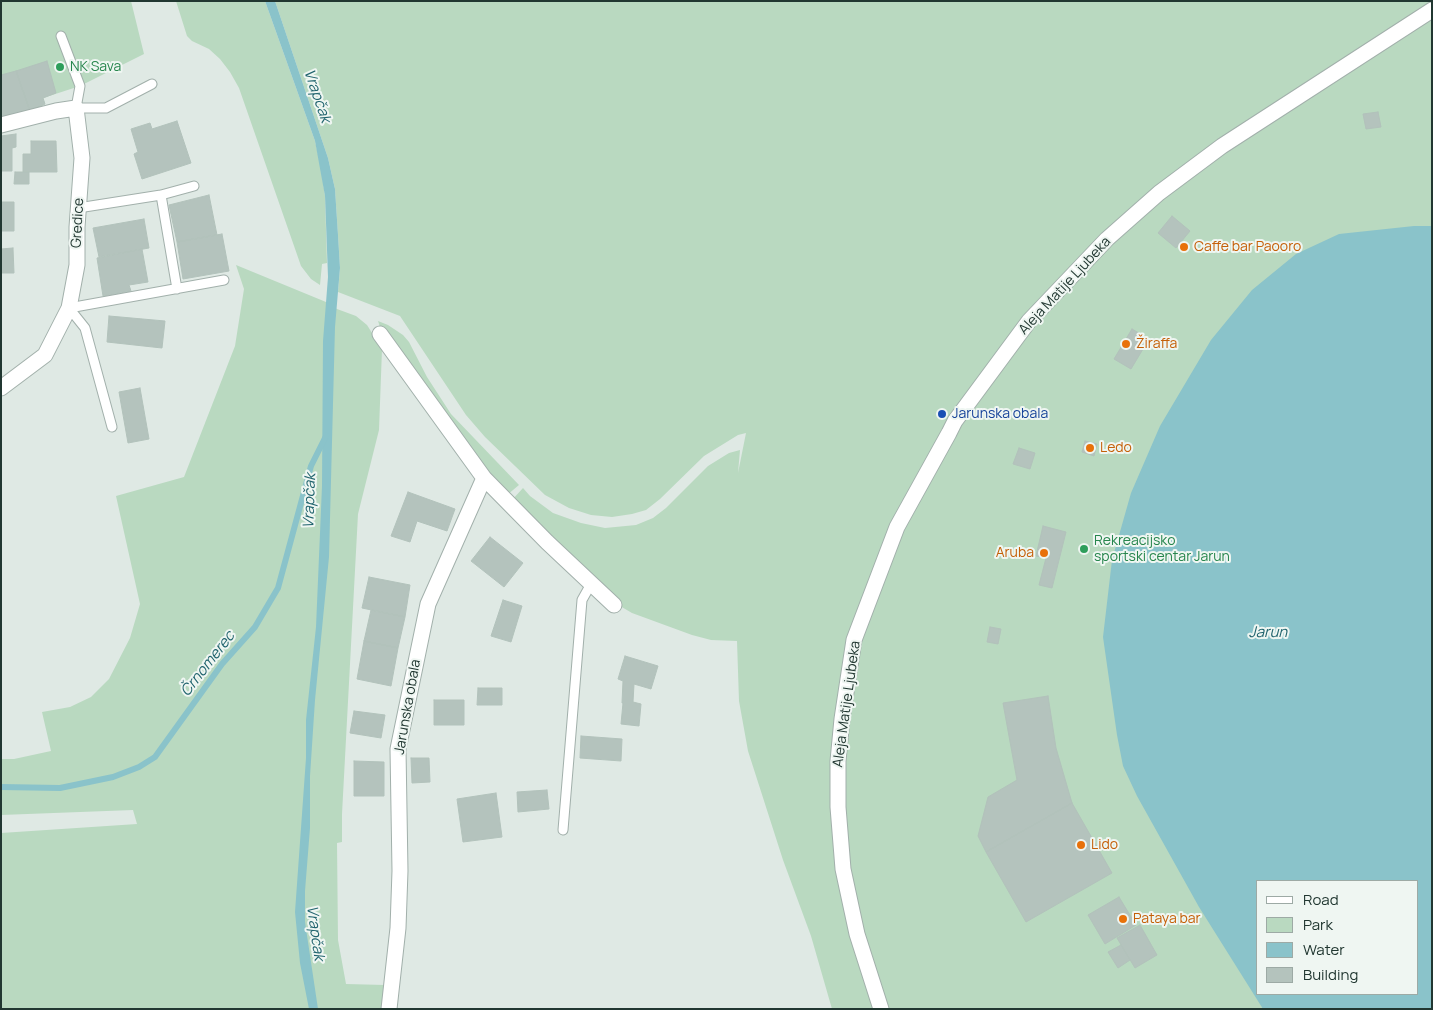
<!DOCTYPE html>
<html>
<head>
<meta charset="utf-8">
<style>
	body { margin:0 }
	#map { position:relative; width:1433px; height:1010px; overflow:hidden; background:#dfe9e4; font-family:Manrope,sans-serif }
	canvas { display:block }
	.frame { position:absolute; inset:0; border:2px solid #213731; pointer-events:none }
	.legend { position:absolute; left:1256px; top:880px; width:162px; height:115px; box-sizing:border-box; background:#eff6f2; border:1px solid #9daaa5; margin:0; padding:6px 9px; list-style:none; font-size:15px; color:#213731 }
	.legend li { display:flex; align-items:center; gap:10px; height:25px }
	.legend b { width:25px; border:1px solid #9daaa5 }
</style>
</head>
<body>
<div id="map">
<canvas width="1433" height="1010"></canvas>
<div class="frame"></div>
<ul class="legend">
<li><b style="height:6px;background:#fff"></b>Road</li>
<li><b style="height:14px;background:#b9d9c0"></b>Park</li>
<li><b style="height:14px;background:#8ac3ca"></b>Water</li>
<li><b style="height:14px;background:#b4c3bd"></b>Building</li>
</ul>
</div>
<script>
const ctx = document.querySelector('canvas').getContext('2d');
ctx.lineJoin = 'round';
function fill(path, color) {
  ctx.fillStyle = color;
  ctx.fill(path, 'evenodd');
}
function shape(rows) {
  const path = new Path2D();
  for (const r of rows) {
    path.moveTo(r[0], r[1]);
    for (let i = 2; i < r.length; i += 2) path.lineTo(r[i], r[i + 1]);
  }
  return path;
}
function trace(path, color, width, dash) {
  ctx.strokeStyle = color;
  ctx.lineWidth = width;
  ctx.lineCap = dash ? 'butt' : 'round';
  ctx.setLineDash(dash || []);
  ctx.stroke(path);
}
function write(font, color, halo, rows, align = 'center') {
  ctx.font = font + ' Manrope,sans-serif';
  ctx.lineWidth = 4;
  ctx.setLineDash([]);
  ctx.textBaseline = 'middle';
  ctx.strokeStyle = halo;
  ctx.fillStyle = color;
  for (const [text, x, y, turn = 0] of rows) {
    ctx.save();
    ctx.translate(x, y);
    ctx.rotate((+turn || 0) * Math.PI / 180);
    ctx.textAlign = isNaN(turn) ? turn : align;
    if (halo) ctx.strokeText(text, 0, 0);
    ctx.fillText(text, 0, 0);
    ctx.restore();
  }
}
const green = shape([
	[1,1,131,1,144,54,80,86,43,98,45,104,30,111,1,120],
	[176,1,265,1,315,141,321,168,325,196,327,263,322,264,320,285,311,279,301,266,239,88,230,72,220,59,209,49,192,41,187,36],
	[275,1,1432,1,1432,1009,832,1009,811,936,783,860,748,751,739,701,737,641,711,640,692,635,632,613,620,606,512,500,523,488,530,496,553,513,581,523,605,528,636,525,653,518,666,508,708,466,729,453,740,450,738,473,746,433,738,435,704,456,660,499,646,510,632,514,612,517,591,515,569,508,545,495,485,437,466,415,400,316,338,292,340,268,338,235,335,189,328,158],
	[1257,881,1417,881,1417,994,1257,994],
	[236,265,326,302,337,309,356,316,367,325,382,349,379,430,358,514,342,814,342,842,337,843,338,940,346,984,385,985,382,1009,1,1009,1,833,137,824,133,810,1,815,1,759,14,759,51,751,42,712,70,707,91,697,109,679,130,638,140,604,116,496,184,477,235,346,244,289],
	[378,321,388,325,403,335,409,342,427,377,451,414,519,485,507,495,500,487,381,330]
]);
const water = shape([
	[265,1,275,1,328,158,335,189,338,235,340,268,335,327,329,557,315,700,310,776,310,828,305,891,305,922,318,1009,309,1009,300,963,295,912,306,758,306,720,316,627,322,486,323,341,328,277,325,196,315,141],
	[1414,226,1432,226,1432,1009,1263,1009,1199,907,1137,796,1123,766,1117,735,1103,637,1112,560,1131,493,1160,426,1211,340,1252,290,1296,254,1339,234],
	[1257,881,1417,881,1417,994,1257,994]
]);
const stream = shape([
	[1,787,60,788,113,777,139,767,155,757,222,664,255,627,278,588,311,466,326,436]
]);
const building = shape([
	[47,61,56,93,43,98,45,104,30,111,16,71,47,61],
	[16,71,30,111,1,120,1,75,16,71],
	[1378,112,1381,127,1366,129,1363,114,1378,112],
	[177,121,191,163,142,179,134,154,138,152,131,129,150,123,152,129,177,121],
	[16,134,16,147,12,148,12,171,1,171,1,136,16,134],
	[31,141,56,141,57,172,23,172,23,154,31,154,31,141],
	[15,172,29,172,29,184,14,184,15,172],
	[209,195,217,235,177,242,169,205,209,195],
	[1,202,14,202,14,231,1,231,1,202],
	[1172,216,1190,231,1176,248,1158,233,1172,216],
	[144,219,149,248,99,257,93,228,144,219],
	[222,234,229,271,183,279,177,242,222,234],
	[13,248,14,273,1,273,1,249,13,248],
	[142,249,148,282,129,285,131,291,103,296,97,258,142,249],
	[109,316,165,321,162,348,107,342,109,316],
	[1132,329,1149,339,1131,369,1114,359,1132,329],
	[140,388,149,439,128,443,119,392,140,388],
	[1085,441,1097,444,1094,456,1082,452,1085,441],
	[1019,448,1035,453,1030,469,1013,464,1019,448],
	[408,492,455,509,447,531,417,521,410,542,391,536,408,492],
	[1043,526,1066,532,1052,588,1039,585,1046,558,1036,556,1043,526],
	[490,537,523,563,504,587,471,561,490,537],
	[369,577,410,585,405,617,362,608,369,577],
	[503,600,522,606,511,642,491,636,503,600],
	[371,610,405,617,398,648,364,641,371,610],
	[990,627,1001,629,998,644,987,642,990,627],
	[364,641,398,648,391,686,357,679,364,641],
	[625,656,658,666,651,689,634,684,633,702,641,704,639,726,621,724,623,703,622,703,623,681,618,679,625,656],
	[478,688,502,688,502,705,477,705,478,688],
	[1048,696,1056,748,1072,803,986,852,978,836,988,797,1017,780,1003,703,1048,696],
	[434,700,464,700,464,725,434,725,434,700],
	[354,711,385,715,381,738,350,733,354,711],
	[581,736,622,739,621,761,580,758,581,736],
	[411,758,429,758,430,782,412,783,411,758],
	[354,761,384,762,384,796,354,796,354,761],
	[547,790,549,809,518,812,517,792,547,790],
	[496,793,502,837,463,842,457,799,496,793],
	[1072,803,1112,873,1026,922,986,852,1072,803],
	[1119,897,1136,925,1105,944,1088,915,1119,897],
	[1140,925,1157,955,1135,968,1117,938,1140,925],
	[1121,945,1130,960,1118,968,1108,952,1121,945]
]);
const lane = shape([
	[61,36,80,86,76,108,106,108,152,84],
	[161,195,177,289],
	[78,208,161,195,194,186],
	[112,427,85,328,69,308,224,280],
	[563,830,582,600,591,584]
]);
const street = shape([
	[1,125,56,111,76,108,82,158,77,227,77,265,69,308,45,355,1,388],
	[380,334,484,478,547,542,614,605],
	[389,1009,398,928,400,871,398,749,428,604,484,478],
	[881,1009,857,934,843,869,838,807,838,761,842,719,854,640,897,527,949,433,955,421,1029,321,1107,239,1159,193,1222,146,1432,10]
]);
const markers = [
	[60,67,5,"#2e9e5b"],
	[1184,247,5,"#e8710a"],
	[1126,344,5,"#e8710a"],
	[942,414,5,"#1a4fb4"],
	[1090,448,5,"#e8710a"],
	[1084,549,5,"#2e9e5b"],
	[1044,553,5,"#e8710a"],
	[1081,845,5,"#e8710a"],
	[1123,919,5,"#e8710a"]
];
const leisureNames = [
	["NK Sava",70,67],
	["Rekreacijsko",1094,541],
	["sportski centar Jarun",1094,557]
];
const streetNames = [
	["Gredice",78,223,-87],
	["Aleja Matije Ljubeka",1065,286,-47],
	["Aleja Matije Ljubeka",847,704,-82],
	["Jarunska obala",408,707,-80]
];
const foodNames = [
	["Caffe bar Paooro",1194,247],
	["Žiraffa",1136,344],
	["Ledo",1100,448],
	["Aruba",1034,553,"right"],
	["Lido",1091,845],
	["Pataya bar",1133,919]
];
const transitNames = [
	["Jarunska obala",952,414]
];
const waterNames = [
	["Vrapčak",317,96,71],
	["Vrapčak",310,501,-88],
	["Jarun",1268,633],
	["Črnomerec",208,664,-52],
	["Vrapčak",315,933,82]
];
fill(green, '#b9d9c0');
fill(water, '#8ac3ca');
trace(stream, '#8ac3ca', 6);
fill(building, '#b4c3bd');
trace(building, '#b2c2bb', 1);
trace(lane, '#a2b0ab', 11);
trace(street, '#a2b0ab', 17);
trace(lane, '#fff', 9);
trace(street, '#fff', 15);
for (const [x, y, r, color] of markers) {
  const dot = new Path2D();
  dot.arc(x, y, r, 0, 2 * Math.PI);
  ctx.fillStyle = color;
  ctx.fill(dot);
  trace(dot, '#eff6f2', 2);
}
write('14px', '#27864d', '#eff6f2', leisureNames, 'left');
write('14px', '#213731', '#eff6f2', streetNames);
write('14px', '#c56008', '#eff6f2', foodNames, 'left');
write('14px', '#164399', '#eff6f2', transitNames, 'left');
write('italic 15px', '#21646e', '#eff6f2', waterNames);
</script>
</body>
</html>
